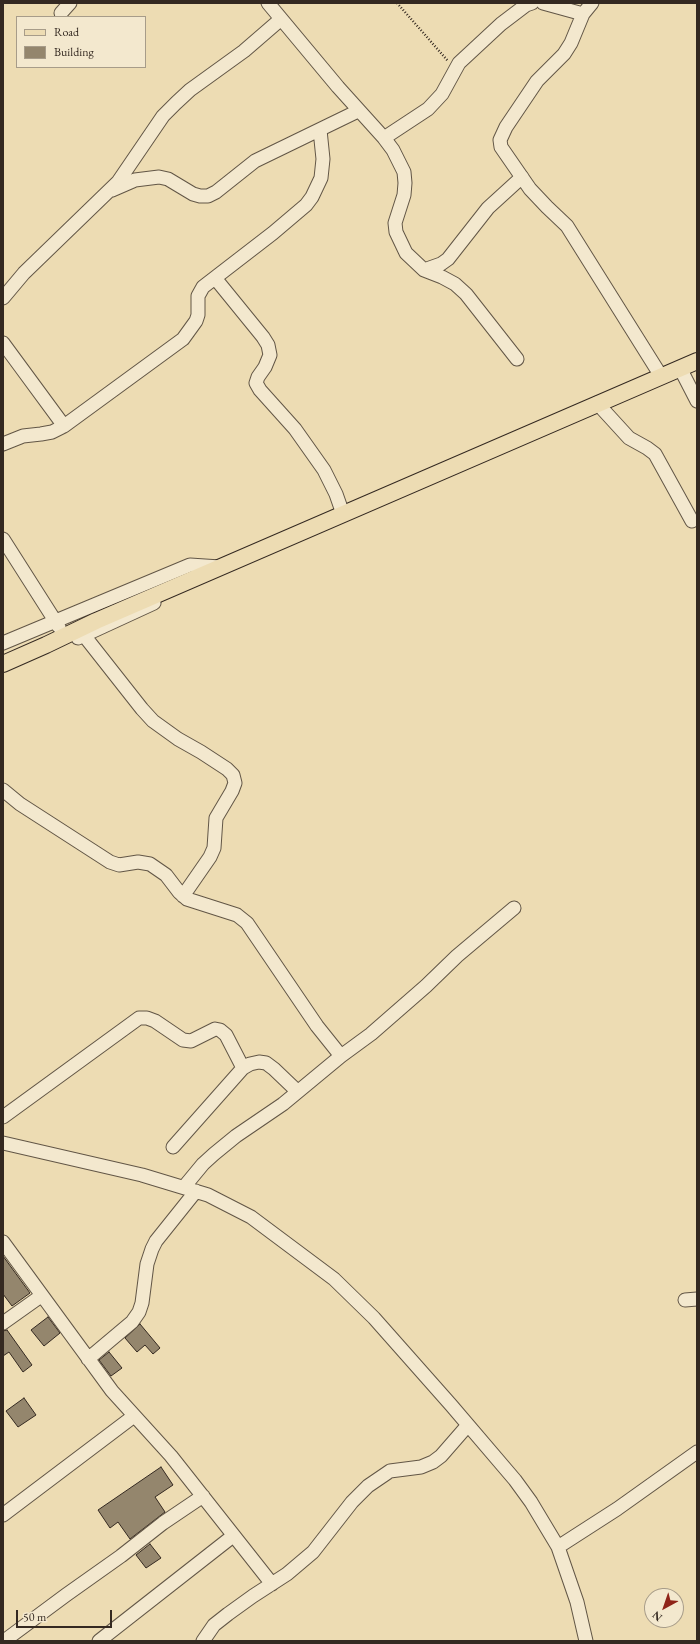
<!DOCTYPE html>
<html>
<head>
<meta charset="utf-8">
<style>
	body { margin:0 }
	#map { position:relative; width:700px; height:1644px; overflow:hidden; background:#eddcb3; font-family:"EB Garamond",serif }
	canvas { display:block }
	.frame { position:absolute; inset:0; border:4px solid #342921; pointer-events:none }
	.legend { position:absolute; left:16px; top:16px; width:130px; height:52px; box-sizing:border-box; background:#f3e8ce; border:1px solid #a79c89; margin:0; padding:5px 7px; list-style:none; font-size:12px; color:#342921 }
	.legend li { display:flex; align-items:center; gap:8px; height:20px }
	.legend b { width:20px; border:1px solid #a79c89 }
	.north { position:absolute; left:644px; top:1588px; width:40px; height:40px; box-sizing:border-box; background:#f3e8ce; border:1px solid #a79c89; border-radius:50%; rotate:220deg; font-size:11px; font-weight:700; line-height:16px; text-align:center; color:#342921 }
	.north::after { content:''; display:block; margin:auto; width:14px; height:18px; background:#8f2418; clip-path:polygon(50% 0,100% 100%,50% 72%,0 100%) }
	.scale { position:absolute; left:16px; top:1610px; width:96px; height:18px; box-sizing:border-box; border:2px solid #342921; border-top:0; padding-left:5px; font-size:12px; line-height:14px; white-space:nowrap; color:#342921; -webkit-text-stroke:3px #f3e8ce; paint-order:stroke }
</style>
</head>
<body>
<div id="map">
<canvas width="700" height="1644"></canvas>
<div class="frame"></div>
<ul class="legend">
<li><b style="height:5px;background:#eddcb3"></b>Road</li>
<li><b style="height:11px;background:#94866d"></b>Building</li>
</ul>
<div class="north">N</div>
<div class="scale">50 m</div>
</div>
<script>
const ctx = document.querySelector('canvas').getContext('2d');
ctx.lineJoin = 'round';
function fill(path, color) {
  ctx.fillStyle = color;
  ctx.fill(path, 'evenodd');
}
function shape(rows) {
  const path = new Path2D();
  for (const r of rows) {
    path.moveTo(r[0], r[1]);
    for (let i = 2; i < r.length; i += 2) path.lineTo(r[i], r[i + 1]);
  }
  return path;
}
function trace(path, color, width, dash) {
  ctx.strokeStyle = color;
  ctx.lineWidth = width;
  ctx.lineCap = dash ? 'butt' : 'round';
  ctx.setLineDash(dash || []);
  ctx.stroke(path);
}
const building = shape([
	[3,1256,30,1293,12,1306,3,1294,3,1256],
	[48,1317,60,1333,44,1346,31,1330,48,1317],
	[140,1324,160,1348,153,1354,145,1345,137,1352,125,1338,140,1324],
	[7,1330,32,1365,23,1372,9,1352,3,1356,3,1331,7,1330],
	[109,1352,122,1368,111,1376,99,1360,109,1352],
	[24,1398,36,1415,18,1427,6,1411,24,1398],
	[161,1467,173,1485,155,1497,165,1512,130,1539,118,1522,110,1528,98,1510,161,1467],
	[150,1544,161,1558,146,1568,136,1555,150,1544]
]);
const path = shape([
	[397,3,448,61]
]);
const minor = shape([
	[268,3,338,87,384,138,393,150,404,172,405,183,404,195,395,223,396,232,406,253,424,270,442,277,455,284,466,294,517,359],
	[543,3,583,14],
	[592,3,583,14,571,43,564,54,537,81,506,127,500,140,501,147,530,189,547,207,567,226,661,376],
	[61,13,70,3],
	[384,138,428,109,442,94,459,63,501,24,526,5,532,3],
	[112,190,135,180,159,177,168,179,193,194,200,196,208,196,216,192,255,161,358,111],
	[424,270,441,264,448,259,488,208,522,177],
	[215,278,263,337,268,345,270,355,265,367,258,377,256,383,260,390,295,429,324,470,336,494,343,514],
	[3,298,24,273,118,182,163,116,176,103,190,90,244,51,281,19],
	[3,343,64,426],
	[680,368,697,401],
	[597,403,629,438,647,448,655,454,692,521],
	[3,444,23,436,41,434,52,432,64,426,183,339,196,321,198,315,198,296,203,287,273,233,306,205,312,197,321,178,323,159,320,130],
	[3,539,59,627],
	[79,629,142,709,153,721,178,739,201,752,227,769,233,775,235,783,232,791,216,818,214,848,210,857,183,896],
	[78,638,154,603],
	[3,643,190,565,220,567],
	[3,790,20,804,110,862,119,865,138,862,150,864,166,875,179,892,187,899,237,915,247,923,317,1026,341,1056],
	[3,1117,139,1018,147,1018,155,1021,183,1040,191,1041,215,1029,220,1030,226,1035,243,1068],
	[3,1143,142,1175,208,1195,251,1217,334,1279,374,1318,451,1405,515,1480,531,1502,558,1547,577,1602,586,1641],
	[173,1147,243,1068,250,1064,259,1062,266,1063,274,1069,297,1091],
	[184,1187,203,1164,214,1154,236,1136,283,1104,341,1056,371,1034,426,986,457,956,514,908],
	[3,1242,112,1391,171,1456,272,1584],
	[685,1300,697,1299],
	[3,1323,41,1296],
	[88,1359,132,1322,139,1312,142,1303,147,1264,152,1249,156,1241,196,1191],
	[3,1515,134,1416],
	[558,1547,617,1509,697,1452],
	[4,1641,66,1595,121,1556,163,1523,203,1496],
	[99,1641,233,1536],
	[203,1641,214,1625,228,1614,253,1596,287,1574,313,1552,352,1502,368,1486,390,1471,421,1467,433,1462,441,1456,468,1425]
]);
const major = shape([
	[3,664,46,645,96,621,697,361]
]);
fill(building, '#94866d');
trace(building, '#342921', 1);
trace(minor, '#625646', 15);
trace(major, '#342921', 18);
trace(path, '#342921', 2.5, [1, 2]);
trace(minor, '#f3e8ce', 13);
trace(major, '#eddcb3', 16);
</script>
</body>
</html>
